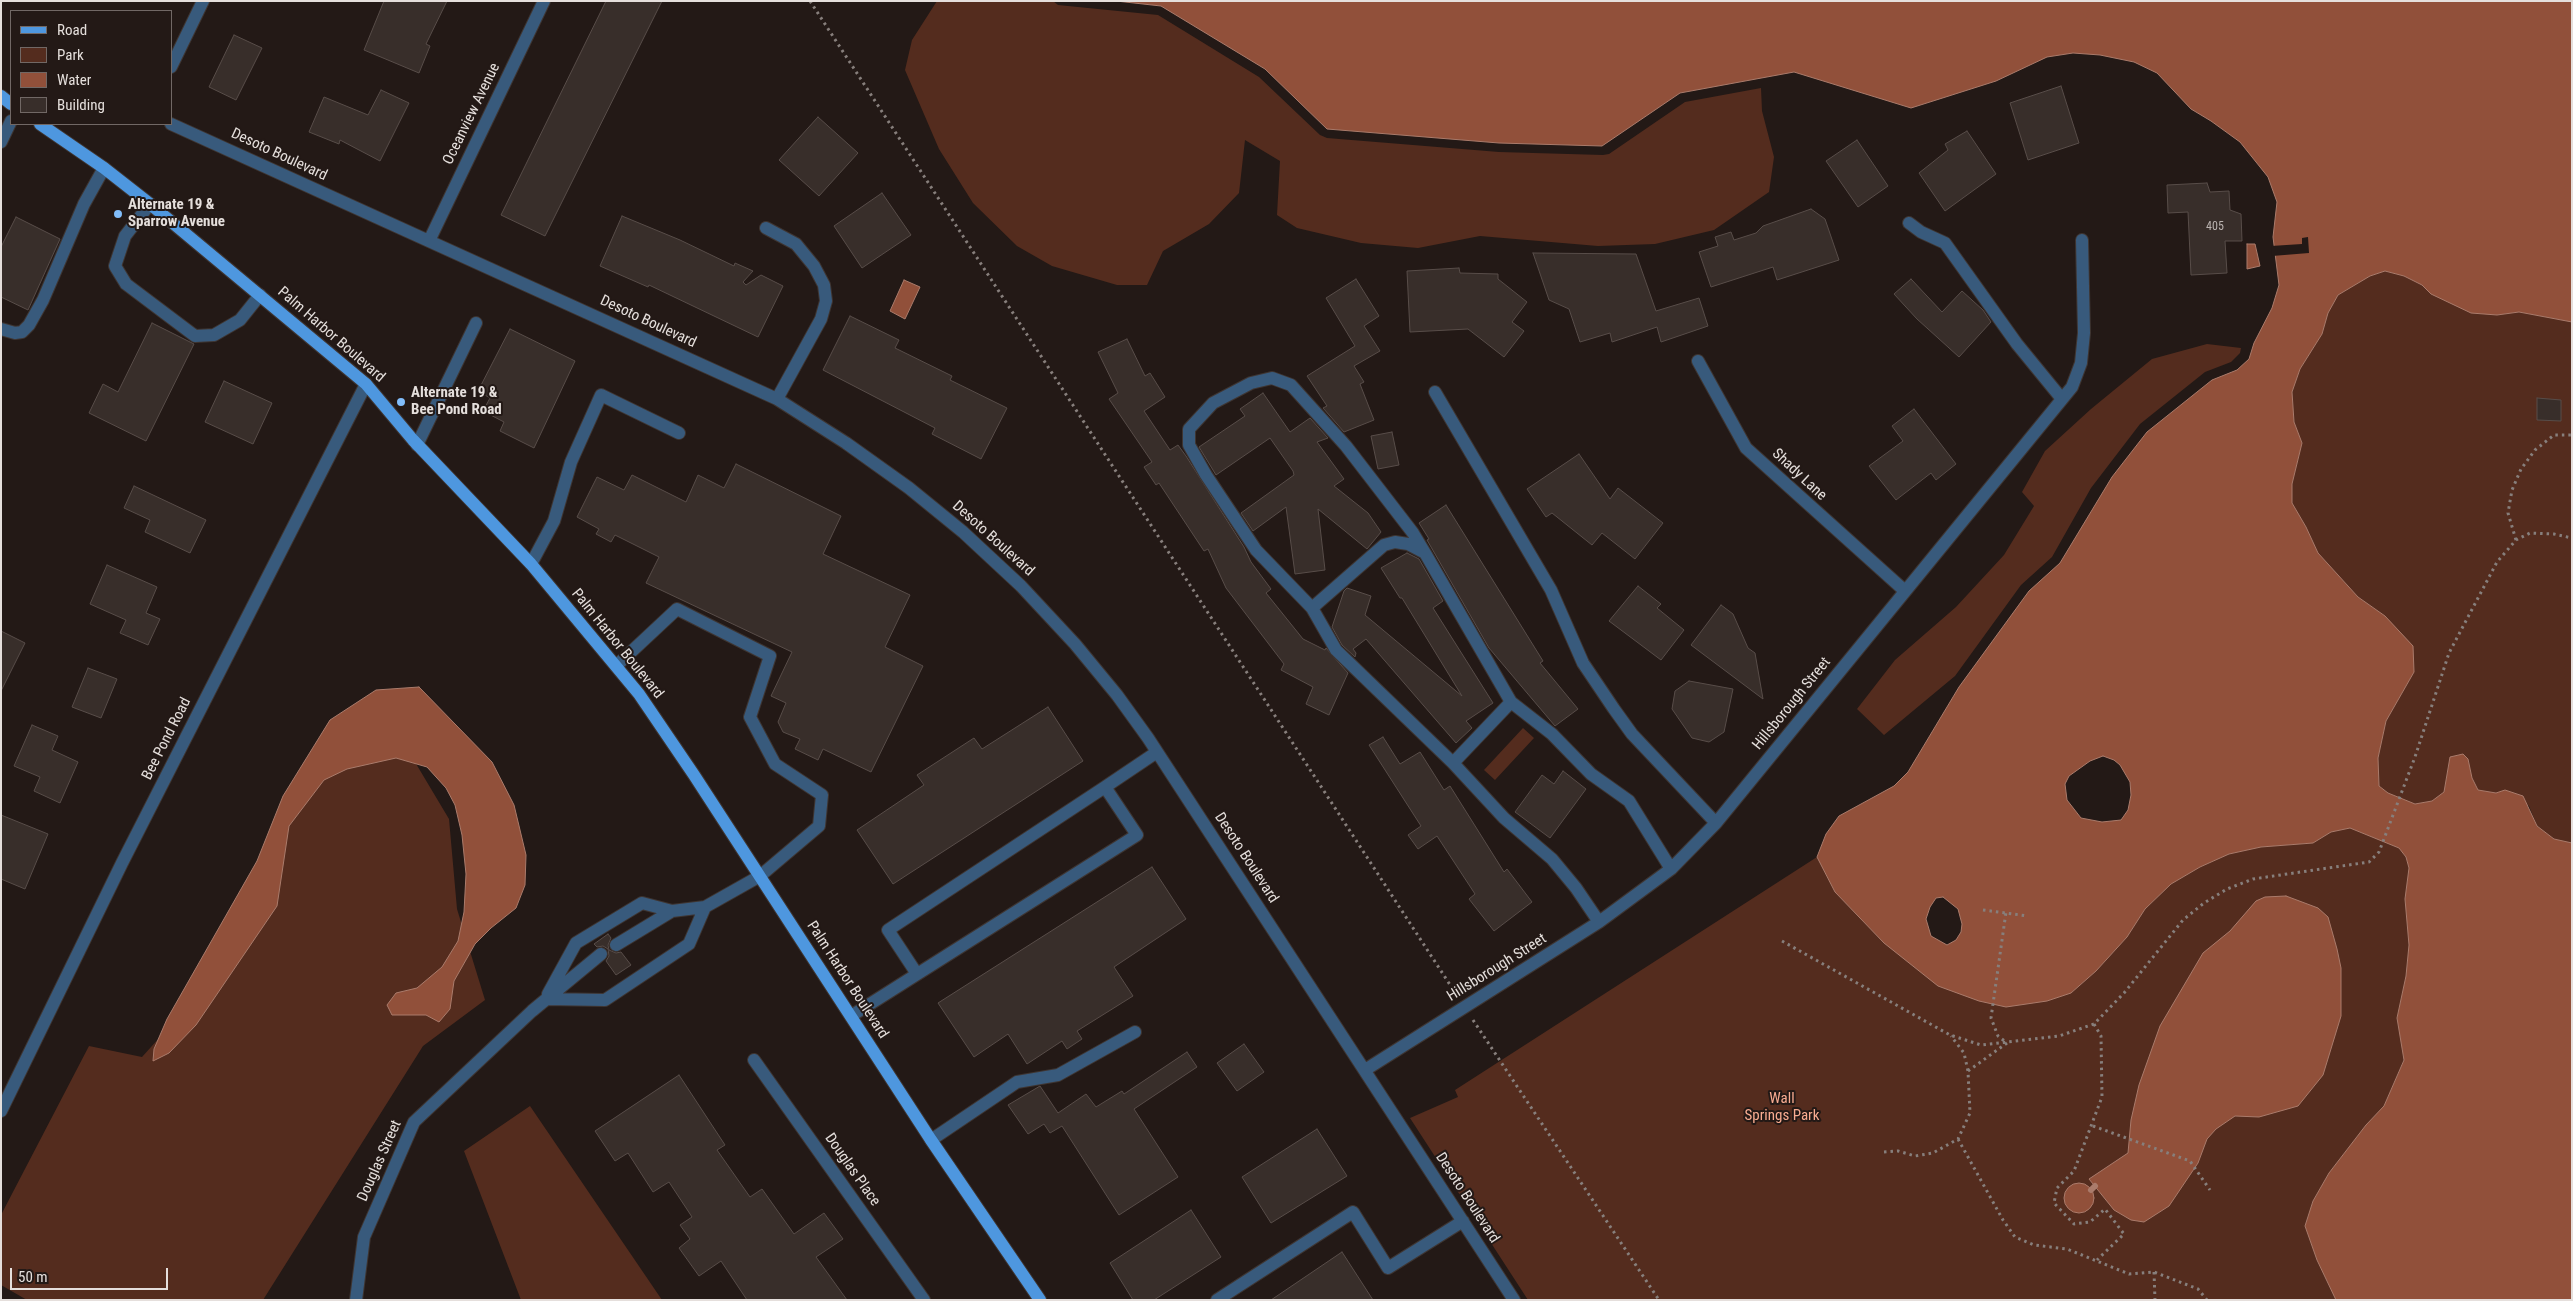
<!DOCTYPE html>
<html>
<head>
<meta charset="utf-8">
<style>
	body { margin:0 }
	#map { position:relative; width:2573px; height:1301px; overflow:hidden; background:#231916; font-family:"Roboto Condensed",sans-serif }
	canvas { display:block }
	.frame { position:absolute; inset:0; border:2px solid #e5dfdc; pointer-events:none }
	.legend { position:absolute; left:10px; top:10px; width:162px; height:115px; box-sizing:border-box; background:#231916; border:1px solid #716865; margin:0; padding:6px 9px; list-style:none; font-size:15px; color:#e5dfdc }
	.legend li { display:flex; align-items:center; gap:10px; height:25px }
	.legend b { width:25px; border:1px solid #716865 }
	.scale { position:absolute; left:10px; top:1268px; width:158px; height:22px; box-sizing:border-box; border:2px solid #e5dfdc; border-top:0; padding-left:6px; font-size:15px; line-height:18px; white-space:nowrap; color:#e5dfdc; -webkit-text-stroke:4px #231916; paint-order:stroke }
</style>
</head>
<body>
<div id="map">
<canvas width="2573" height="1301"></canvas>
<div class="frame"></div>
<ul class="legend">
<li><b style="height:6px;background:#4e97df"></b>Road</li>
<li><b style="height:14px;background:#542c1e"></b>Park</li>
<li><b style="height:14px;background:#91503a"></b>Water</li>
<li><b style="height:14px;background:#382e2a"></b>Building</li>
</ul>
<div class="scale">50 m</div>
</div>
<script>
const ctx = document.querySelector('canvas').getContext('2d');
ctx.lineJoin = 'round';
function fill(path, color) {
  ctx.fillStyle = color;
  ctx.fill(path, 'evenodd');
}
function shape(rows) {
  const path = new Path2D();
  for (const r of rows) {
    if (r.length === 3) {
      path.moveTo(r[0] + r[2], r[1]);
      path.arc(r[0], r[1], r[2], 0, 2 * Math.PI);
      continue;
    }
    path.moveTo(r[0], r[1]);
    for (let i = 2; i < r.length; i += 2) path.lineTo(r[i], r[i + 1]);
  }
  return path;
}
function trace(path, color, width, dash) {
  ctx.strokeStyle = color;
  ctx.lineWidth = width;
  ctx.lineCap = dash ? 'butt' : 'round';
  ctx.setLineDash(dash || []);
  ctx.stroke(path);
}
function write(font, color, halo, rows, align = 'center') {
  ctx.font = font + ' "Roboto Condensed",sans-serif';
  ctx.lineWidth = 4;
  ctx.setLineDash([]);
  ctx.textBaseline = 'middle';
  ctx.strokeStyle = halo;
  ctx.fillStyle = color;
  for (const [text, x, y, turn = 0] of rows) {
    ctx.save();
    ctx.translate(x, y);
    ctx.rotate((+turn || 0) * Math.PI / 180);
    ctx.textAlign = isNaN(turn) ? turn : align;
    if (halo) ctx.strokeText(text, 0, 0);
    ctx.fillText(text, 0, 0);
    ctx.restore();
  }
}
const green = shape([
	[937,1,1053,1,1058,5,1158,15,1259,77,1320,135,1327,138,1499,152,1603,155,1609,154,1685,102,1761,88,1762,111,1774,157,1769,192,1714,230,1655,244,1598,246,1480,236,1418,248,1361,243,1297,228,1277,215,1280,161,1245,140,1239,193,1209,224,1163,251,1147,285,1117,285,1052,266,1017,246,973,203,939,149,905,70,912,40],
	[2385,271,2404,276,2422,285,2431,294,2497,315,2519,312,2572,322,2572,843,2554,839,2537,826,2529,806,2505,791,2496,793,2478,790,2472,778,2468,759,2450,757,2444,792,2432,801,2415,804,2388,793,2379,786,2378,758,2386,721,2414,672,2385,616,2358,597,2318,553,2306,527,2292,504,2292,484,2302,443,2294,422,2292,392,2300,369,2322,334,2328,313,2338,295,2370,276],
	[2207,344,2241,348,2240,353,2231,362,2205,372,2140,424,2091,488,2052,557,2021,585,1955,676,1884,735,1857,709,1895,660,1956,607,2004,555,2034,506,2022,492,2045,451,2091,409,2152,359],
	[1523,728,1534,738,1495,780,1484,770],
	[409,752,449,819,457,909,485,1000,423,1046,263,1300,27,1300,1,1285,1,1215,89,1046,142,1057,214,977,276,835,319,770],
	[2350,828,2399,848,2406,857,2409,868,2405,899,2409,945,2406,976,2397,1018,2404,1059,2384,1106,2366,1125,2329,1173,2313,1201,2305,1226,2317,1260,2336,1300,1528,1300,1410,1118,1458,1097,1455,1090,1817,857,1835,892,1884,943,2071,993,2096,971,2127,937,2145,909,2171,884,2200,867,2229,854,2261,847,2313,843,2331,832],
	[530,1106,662,1300,521,1300,464,1151]
]);
const water = shape([
	[1116,1,2572,1,2572,322,2519,312,2497,315,2471,313,2431,294,2422,285,2404,276,2385,271,2370,276,2338,295,2328,313,2322,334,2300,369,2292,392,2294,422,2302,443,2292,484,2292,503,2306,527,2318,553,2358,597,2385,616,2413,646,2414,672,2386,721,2378,758,2379,786,2388,793,2415,804,2432,801,2444,792,2450,757,2463,754,2468,759,2472,778,2478,790,2496,793,2505,790,2523,796,2537,826,2554,839,2572,843,2572,1300,2336,1300,2317,1260,2305,1226,2313,1201,2329,1173,2366,1125,2384,1106,2404,1060,2397,1018,2406,976,2409,945,2405,899,2409,868,2406,857,2399,848,2350,828,2331,832,2313,843,2261,847,2229,854,2200,867,2171,884,2145,909,2127,937,2096,971,2071,993,2047,1001,2006,1007,1979,1001,1938,986,1884,943,1835,892,1817,857,1826,834,1839,816,1894,786,1908,772,1959,687,2029,591,2060,563,2112,477,2147,432,2212,380,2237,370,2249,359,2254,343,2272,308,2279,285,2273,237,2277,202,2268,177,2240,142,2211,121,2191,109,2157,73,2134,62,2100,55,2073,53,2047,57,1996,81,1911,108,1794,72,1680,93,1602,146,1499,143,1327,129,1265,69,1161,6,1116,1],
	[2103,756,2114,760,2120,765,2130,782,2131,795,2128,810,2121,820,2102,822,2081,818,2067,800,2065,784,2069,776,2090,761,2103,756],
	[1943,897,1958,909,1962,924,1961,932,1956,940,1947,945,1931,936,1926,919,1930,907,1936,898,1943,897],
	[2247,244,2255,244,2260,266,2247,269,2247,244],
	[904,280,920,287,905,319,890,311,904,280],
	[419,687,492,762,514,805,526,855,525,885,516,908,491,928,475,944,454,981,450,1009,439,1022,426,1015,392,1015,387,1005,396,993,417,988,442,967,458,941,464,912,466,874,462,835,455,805,446,788,427,767,396,758,347,769,324,780,289,826,277,906,196,1025,169,1053,153,1061,154,1049,167,1019,257,861,283,796,330,720,376,690,419,687],
	[2286,896,2318,908,2328,917,2337,949,2341,968,2341,1016,2323,1075,2298,1106,2259,1117,2235,1116,2216,1129,2207,1139,2198,1163,2169,1206,2144,1222,2131,1220,2114,1210,2089,1179,2128,1153,2131,1120,2139,1085,2160,1026,2203,953,2230,931,2256,901,2265,897,2286,896],
	[2079,1198,15]
]);
const pier = shape([
	[2308,237,2309,253,2272,256,2271,246,2302,244,2302,238]
]);
const stream = shape([
	[2091,1190,2095,1186]
]);
const building = shape([
	[384,1,447,1,426,44,430,46,419,73,364,50,384,1],
	[606,1,662,1,545,236,501,215,606,1],
	[234,35,262,48,236,100,209,87,234,35],
	[2061,86,2079,143,2028,160,2010,103,2061,86],
	[381,90,409,103,380,161,340,140,339,144,309,132,324,97,368,115,381,90],
	[818,117,858,153,819,196,779,160,818,117],
	[1967,131,1996,174,1945,211,1919,173,1948,150,1945,144,1967,131],
	[1857,140,1888,186,1858,207,1826,161,1857,140],
	[2207,183,2210,192,2229,191,2230,210,2241,214,2242,241,2225,241,2227,273,2191,275,2188,212,2168,213,2167,185,2207,183],
	[882,193,911,235,862,268,834,226,882,193],
	[1811,209,1825,219,1839,260,1777,280,1773,267,1711,287,1699,252,1718,246,1715,237,1731,232,1734,240,1756,233,1763,226,1811,209],
	[622,216,680,240,734,266,735,263,753,271,743,282,746,285,761,275,783,286,758,337,649,285,648,287,600,266,622,216],
	[16,217,60,239,28,310,1,297,1,247,16,217],
	[1533,253,1636,254,1656,311,1699,298,1708,326,1661,342,1657,327,1612,342,1610,333,1580,342,1569,309,1549,300,1533,253],
	[1459,268,1460,273,1498,274,1498,279,1527,302,1512,322,1524,331,1504,357,1468,329,1410,332,1407,271,1459,268],
	[1356,279,1379,316,1364,326,1380,351,1354,366,1364,382,1360,384,1374,420,1344,432,1323,408,1327,406,1307,376,1355,346,1326,298,1356,279],
	[1911,279,1942,312,1962,291,1983,310,1991,322,1959,357,1917,319,1894,294,1911,279],
	[850,316,899,340,895,348,952,376,950,380,1007,408,981,459,932,434,935,428,823,370,850,316],
	[152,323,194,344,146,441,89,413,103,384,118,392,152,323],
	[510,329,575,361,534,448,500,431,504,422,483,411,490,398,478,391,510,329],
	[1127,339,1145,376,1150,373,1165,397,1144,411,1170,450,1178,445,1186,456,1244,547,1251,562,1271,589,1266,593,1303,639,1325,650,1326,648,1348,673,1329,715,1306,704,1313,687,1281,670,1284,664,1226,588,1208,549,1204,551,1159,483,1156,485,1144,467,1152,462,1109,399,1118,393,1098,352,1127,339],
	[224,381,272,403,253,444,205,422,224,381],
	[1263,393,1290,432,1310,418,1328,438,1317,442,1344,479,1334,486,1368,513,1381,532,1367,549,1318,509,1325,570,1295,574,1286,507,1253,531,1241,513,1294,475,1293,471,1270,438,1216,475,1199,447,1245,416,1240,409,1263,393],
	[2537,398,2561,400,2561,421,2537,420,2537,398],
	[1914,409,1956,464,1936,480,1931,473,1896,500,1869,466,1903,441,1892,426,1914,409],
	[1392,432,1399,465,1378,469,1371,436,1392,432],
	[1579,454,1610,499,1618,488,1663,523,1635,559,1602,533,1592,545,1552,513,1546,517,1527,489,1579,454],
	[736,464,841,516,823,554,910,595,885,647,923,666,871,772,823,749,818,760,795,749,800,739,783,732,778,722,786,703,771,696,792,652,646,583,659,557,615,535,611,542,596,534,599,529,577,517,597,477,624,490,632,475,686,502,698,475,724,488,736,464],
	[134,486,206,520,190,553,145,532,150,520,124,508,134,486],
	[1446,505,1543,661,1540,663,1578,709,1555,726,1489,648,1427,540,1429,539,1419,523,1446,505],
	[1407,553,1419,559,1443,601,1433,608,1493,703,1466,721,1472,728,1456,743,1366,639,1353,649,1356,653,1355,657,1342,645,1332,627,1344,591,1347,588,1371,596,1365,615,1462,696,1402,598,1400,598,1381,568,1407,553],
	[107,565,157,587,146,613,160,619,148,645,120,633,126,620,90,604,107,565],
	[1638,586,1661,604,1657,608,1684,630,1661,660,1609,621,1638,586],
	[1721,605,1733,614,1748,648,1755,653,1763,699,1691,645,1721,605],
	[1,631,25,643,1,691,1,631],
	[88,668,117,679,101,718,72,707,88,668],
	[1689,681,1733,689,1724,732,1709,742,1692,738,1672,709,1675,691,1689,681],
	[1048,707,1083,761,893,884,857,830,924,785,917,775,974,738,982,749,1048,707],
	[32,725,58,736,52,750,78,762,60,803,34,791,40,777,14,766,32,725],
	[1383,737,1400,764,1420,752,1444,790,1450,786,1504,872,1507,869,1532,902,1494,931,1469,899,1475,894,1437,836,1418,849,1408,835,1421,826,1369,745,1383,737],
	[1563,771,1586,789,1550,838,1515,812,1542,775,1554,784,1563,771],
	[1,815,48,834,25,889,1,879,1,815],
	[1152,867,1186,919,1114,967,1133,996,1077,1031,1082,1039,1067,1049,1062,1041,1027,1064,1008,1034,974,1057,938,1003,1152,867],
	[608,934,611,938,608,945,609,950,616,953,621,952,631,965,616,975,606,961,609,956,608,949,603,946,597,947,594,944,608,934],
	[1244,1044,1264,1072,1237,1091,1217,1063,1244,1044],
	[1187,1052,1197,1067,1134,1109,1178,1177,1119,1215,1062,1126,1050,1133,1044,1124,1028,1134,1008,1105,1040,1086,1058,1113,1086,1094,1096,1107,1122,1091,1124,1094,1187,1052],
	[679,1075,725,1145,717,1150,750,1197,762,1189,794,1234,824,1213,843,1239,816,1257,847,1300,747,1300,721,1261,699,1276,679,1248,690,1239,680,1225,692,1217,669,1182,653,1192,628,1153,615,1161,595,1131,679,1075],
	[1317,1129,1347,1176,1271,1223,1242,1177,1317,1129],
	[1191,1210,1221,1257,1154,1300,1133,1300,1110,1263,1191,1210],
	[1342,1252,1373,1300,1271,1300,1342,1252]
]);
const path = shape([
	[810,1,1456,994],
	[2516,540,2508,513,2512,490,2521,469,2535,450,2554,435,2572,435],
	[1983,910,2028,916],
	[1782,941,1950,1035,1981,1045,2059,1036,2094,1024,2124,993,2183,920,2204,903,2227,889,2253,879,2369,862,2379,852,2415,757,2449,653,2497,562,2516,540,2530,533,2554,534,2572,538],
	[1473,1020,1659,1300],
	[2094,1024,2101,1036,2102,1097,2074,1171,2057,1188,2054,1203,2074,1224,2090,1222,2105,1209,2124,1234,2097,1260],
	[1968,1071,2007,1043,1998,1036,1991,1018,2006,912],
	[2093,1126,2190,1161,2210,1190],
	[1958,1139,2003,1220,2015,1237,2034,1245,2067,1249,2129,1274,2154,1272,2198,1289,2207,1300],
	[1884,1152,1898,1151,1915,1156,1933,1153,1958,1139,1970,1113,1968,1071,1964,1053,1951,1036],
	[2154,1272,2155,1300]
]);
const minor = shape([
	[171,67,203,1],
	[171,124,777,399,846,443,909,488,963,532,1021,586,1075,644,1117,695,1148,738,1514,1300],
	[1,142,11,121],
	[150,204,125,236,115,266,126,284,195,336,214,335,240,320,260,295],
	[1909,223,1921,232,1945,243,2017,344,2062,399],
	[766,228,796,244,814,266,824,285,826,301,821,319,777,399],
	[429,241,544,1],
	[1,329,15,333,22,332,29,325,43,300,84,204,104,168],
	[1698,361,1746,448,1905,591],
	[1435,392,1551,590,1583,663,1614,709,1632,734,1716,823],
	[417,445,476,323],
	[1425,553,1413,533,1346,446,1291,385,1272,378,1251,383,1213,403,1189,429,1189,445,1206,475,1256,550,1312,608,1336,650,1453,763,1504,818,1552,859,1576,888,1599,922],
	[531,564,554,521,571,462,601,395,679,433],
	[1312,608,1384,545,1395,542,1408,544,1425,553,1511,702,1552,734,1591,774,1629,801,1671,869],
	[616,666,677,609,770,656,750,717,775,764,822,795,819,826,760,876,705,907,672,911,616,945],
	[1453,763,1511,702],
	[917,974,888,930,1105,787],
	[548,994,576,943,642,903,672,911],
	[546,999,605,1000,689,944,705,907],
	[851,1016,1137,835,1105,787,1157,752],
	[754,1060,924,1300],
	[1365,1070,1599,922,1671,869,1716,823,2072,387,2081,363,2084,333,2082,240],
	[1,1111,122,863,366,384],
	[931,1140,1017,1082,1058,1075,1135,1032],
	[356,1300,364,1237,414,1122,532,1011,601,954],
	[1217,1300,1353,1212,1388,1268,1463,1221]
]);
const major = shape([
	[1,96,11,104],
	[40,124,104,168,150,204,366,384,413,440,531,564,639,694,694,775,931,1140,1040,1300]
]);
const markers = [
	[118,214,5,"#81bdfa"],
	[401,402,5,"#81bdfa"]
];
const numberNames = [
	["405",2215,227]
];
const streetNames = [
	["Oceanview Avenue",472,114,-64],
	["Desoto Boulevard",279,155,25],
	["Desoto Boulevard",648,322,25],
	["Palm Harbor Boulevard",331,335,41],
	["Shady Lane",1799,475,43],
	["Desoto Boulevard",993,539,42],
	["Palm Harbor Boulevard",617,644,51],
	["Hillsborough Street",1792,704,-51],
	["Bee Pond Road",167,739,-63],
	["Desoto Boulevard",1246,858,57],
	["Hillsborough Street",1497,968,-32],
	["Palm Harbor Boulevard",847,980,57],
	["Douglas Street",380,1161,-66],
	["Douglas Place",852,1170,55],
	["Desoto Boulevard",1467,1198,57]
];
const poiNames = [
	["Alternate 19 &",128,205],
	["Sparrow Avenue",128,222],
	["Alternate 19 &",411,393],
	["Bee Pond Road",411,410]
];
const parkNames = [
	["Wall",1782,1099],
	["Springs Park",1782,1116]
];
fill(green, '#542c1e');
fill(water, '#91503a');
trace(water, '#aa7b6b', 1);
fill(pier, '#231916');
trace(stream, '#aa7b6b', 6);
fill(building, '#382e2a');
trace(building, '#584d49', 1);
trace(minor, '#3e3532', 14);
trace(major, '#3e3532', 14);
trace(path, '#877f7c', 3, [2.5, 4]);
trace(minor, '#385a7c', 12);
trace(major, '#4e97df', 12);
for (const [x, y, r, color] of markers) {
  const dot = new Path2D();
  dot.arc(x, y, r, 0, 2 * Math.PI);
  ctx.fillStyle = color;
  ctx.fill(dot);
  trace(dot, '#231916', 2);
}
write('12px', '#bab3b0', null, numberNames);
write('15px', '#e5dfdc', '#231916', streetNames);
write('bold 15px', '#e5dfdc', '#231916', poiNames, 'left');
write('15px', '#f9ac91', '#231916', parkNames);
</script>
</body>
</html>
